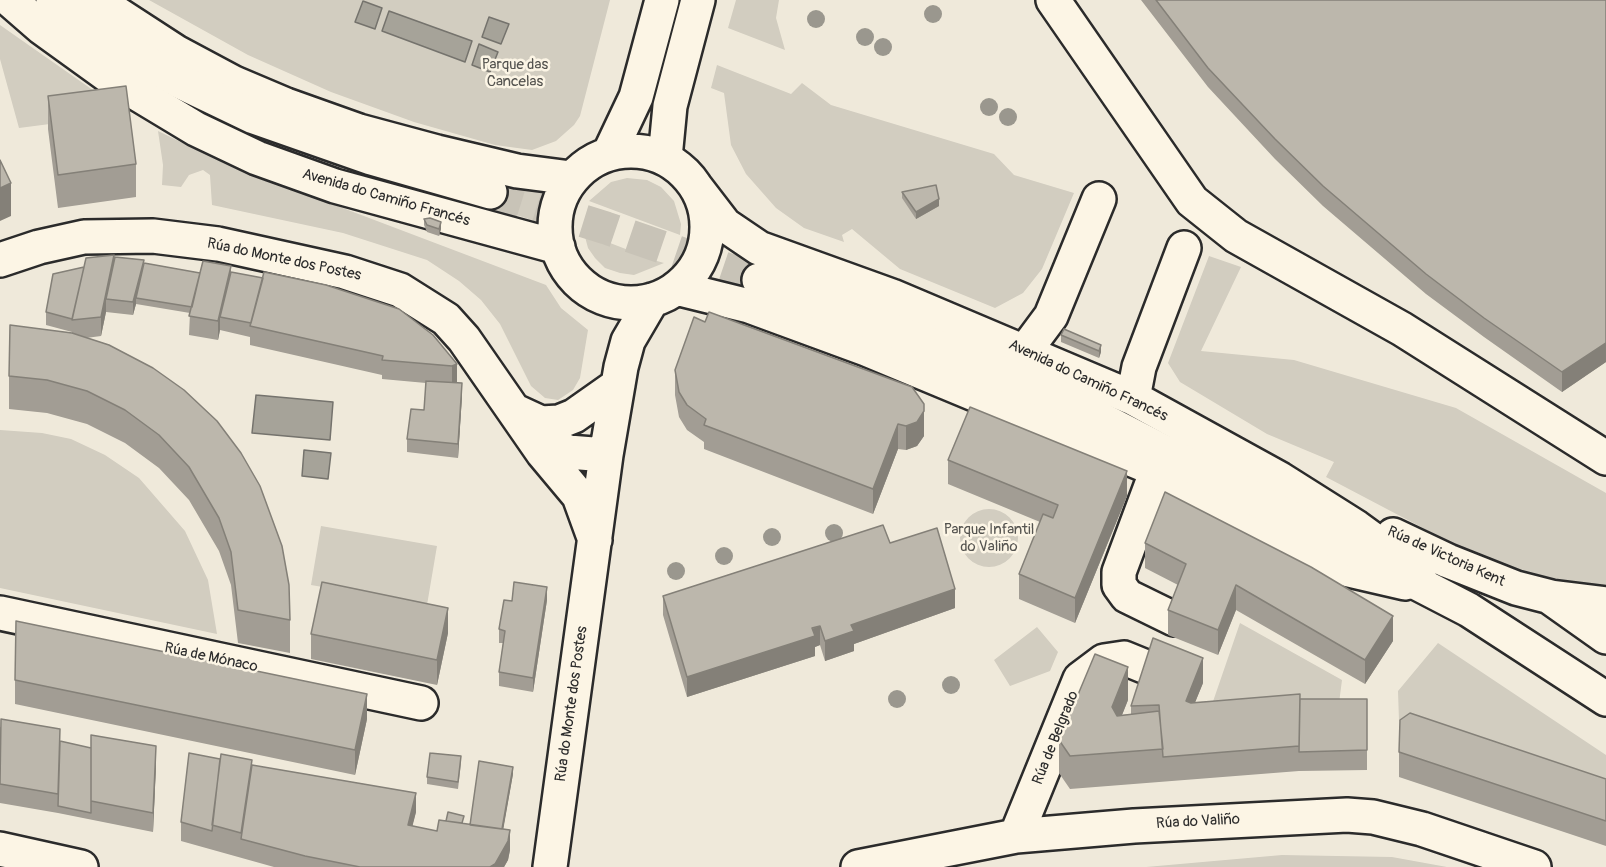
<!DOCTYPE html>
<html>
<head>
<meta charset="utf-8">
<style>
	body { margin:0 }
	canvas { display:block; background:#efe9da }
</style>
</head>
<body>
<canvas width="1606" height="867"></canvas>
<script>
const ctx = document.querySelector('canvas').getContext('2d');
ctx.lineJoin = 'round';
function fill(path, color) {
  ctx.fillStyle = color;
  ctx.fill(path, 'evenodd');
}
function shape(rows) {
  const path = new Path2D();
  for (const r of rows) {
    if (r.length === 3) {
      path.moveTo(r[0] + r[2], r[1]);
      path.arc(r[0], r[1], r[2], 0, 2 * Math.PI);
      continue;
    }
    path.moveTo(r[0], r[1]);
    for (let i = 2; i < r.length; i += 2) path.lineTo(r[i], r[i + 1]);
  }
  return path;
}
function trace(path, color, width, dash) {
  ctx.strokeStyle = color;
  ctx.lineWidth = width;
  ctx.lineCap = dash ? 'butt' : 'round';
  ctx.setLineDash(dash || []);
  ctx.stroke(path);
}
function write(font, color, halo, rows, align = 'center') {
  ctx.font = font + ' Pangolin,sans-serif';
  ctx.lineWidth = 5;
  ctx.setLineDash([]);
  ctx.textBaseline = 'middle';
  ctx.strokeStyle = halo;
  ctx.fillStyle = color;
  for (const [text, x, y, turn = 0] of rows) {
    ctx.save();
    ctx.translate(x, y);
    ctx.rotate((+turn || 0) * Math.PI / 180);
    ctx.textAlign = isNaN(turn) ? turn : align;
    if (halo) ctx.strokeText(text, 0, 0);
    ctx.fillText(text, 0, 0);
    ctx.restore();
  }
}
const green = shape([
	[149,0,610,0,580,116,574,125,556,141,532,150,495,145,414,122,331,92,248,55],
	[672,0,684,0,660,92,649,89],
	[736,0,779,0,776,18,785,50,728,28],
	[0,25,127,114,19,128,0,59],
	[717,65,791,94,802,83,831,105,994,154,1014,175,1074,193,1042,269,1023,293,995,308,900,269,852,229,842,235,844,242,804,228,776,208,746,174,731,145,724,93,711,88],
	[158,131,224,163,546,285,561,308,588,330,580,378,573,390,558,400,545,398,531,386,500,324,481,300,459,281,427,260,343,233,212,205,210,175,203,170,189,175,181,187,162,185,163,165],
	[627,178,647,180,661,187,674,201,681,224,680,235,589,201,611,182],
	[523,181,545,187,535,221,513,214],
	[584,233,657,261,664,263,634,275,620,273,605,268,595,258,588,248],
	[1209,256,1241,267,1201,351,1294,360,1456,408,1606,493,1606,591,1538,579,1480,558,1326,477,1334,462,1267,434,1180,382,1168,363],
	[0,430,42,433,71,439,105,455,139,478,185,531,208,580,217,634,0,588],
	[989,538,29],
	[321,526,437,546,427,605,311,585],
	[1240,623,1342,680,1338,711,1208,716],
	[1037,627,1058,652,1050,671,1010,686,994,660],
	[1438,643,1606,755,1606,790,1399,721,1398,691],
	[1282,855,1392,857,1447,867,1146,867]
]);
const water = shape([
	[363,1,382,8,375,29,355,22,363,1],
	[389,11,472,41,465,62,382,31,389,11],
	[489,17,509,24,501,44,482,37,489,17],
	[479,44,498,52,490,72,472,65,479,44],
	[256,395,333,402,330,440,252,433,256,395],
	[304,450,331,453,328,479,302,476,304,450]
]);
const majorTunnel = shape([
	[490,192,606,228,759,280]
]);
const minor = shape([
	[10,0,41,27,113,79,196,129,257,158,335,186,558,247],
	[96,0,176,52,234,83,286,105,359,131,437,152,517,171,571,178],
	[1053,0,1192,201,1236,236,1402,329,1606,458],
	[631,227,76],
	[609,154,636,97,662,0],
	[665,158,670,106,698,0],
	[695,186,725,225,759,248,892,296,1133,398,1280,479,1356,527,1419,573],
	[0,260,39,247,84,237,153,236,218,244,345,272,400,290,446,319,464,339,543,453,579,496,595,540],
	[676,288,749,306,866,349,1157,470,1340,568,1405,583],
	[1025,351,1051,316,1099,199],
	[1133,398,1139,367,1184,248],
	[515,411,541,423,559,422,574,416,618,385],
	[535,431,545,441,568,452,606,455],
	[1157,470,1119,572,1119,585,1127,596,1174,619],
	[1393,535,1448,561,1516,588,1551,597,1606,604],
	[1551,598,1606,637],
	[0,613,421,703],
	[1016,836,1080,679,1104,661,1124,658,1151,669],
	[0,849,81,867],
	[550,867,606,455,621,367,628,341,652,300],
	[858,867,1016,836,1134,826,1347,815,1373,817,1422,829,1534,867]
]);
const major = shape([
	[53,0,117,45,179,81,254,117,371,158,490,192],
	[759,280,953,353,1056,396,1469,610,1606,699]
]);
const trees = [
	[933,14],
	[816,19],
	[865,37],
	[883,47],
	[989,107],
	[1008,117],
	[834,533],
	[772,537],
	[724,556],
	[676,571],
	[951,685],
	[897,699]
];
const wall = shape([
	[1141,0,1606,0,1606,362,1562,392,1484,337,1426,294,1323,206,1275,159,1208,87],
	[48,96,136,164,136,197,58,208,48,129],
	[902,192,939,206,916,219,902,198],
	[424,219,441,229,439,236,427,232,424,225],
	[114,263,200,273,231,272,457,364,457,383,462,396,458,458,407,452,407,439,424,410,426,383,382,379,382,375,250,345,250,337,220,330,218,340,189,335,190,313,136,304,133,315,106,312,101,336,86,338,109,345,290,620,290,653,238,643,231,585,219,551,189,500,159,468,125,443,87,424,47,413,9,409,9,376,72,333,72,332,46,325,46,312],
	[709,312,924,436,917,446,906,450,898,449,873,514,704,449,704,442,687,430,679,417,675,395,675,370,705,322],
	[1061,335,1101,352,1099,358,1061,342],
	[948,460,1127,496,1075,623,1019,599,1019,574,1040,522,948,484],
	[890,543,955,608,854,644,854,651,825,661,820,645,815,647,815,656,687,697,663,615,663,596],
	[1145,543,1393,641,1365,684,1236,610,1218,655,1168,635,1168,610,1178,585,1145,568],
	[547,600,533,692,499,686,499,672,503,643,499,643,499,629,512,601],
	[448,633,437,685,311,659,311,634],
	[15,680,367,719,355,775,15,704],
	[1203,683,1195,702,1300,699,1367,699,1367,770,1299,771,1070,789,1059,773,1059,740,1128,700,1122,715,1131,714,1131,706],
	[0,727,156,765,153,832,58,813,0,803],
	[1399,752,1606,779,1606,846,1399,777],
	[461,763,458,789,427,784,427,777],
	[252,765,416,812,412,826,437,831,463,824,470,825,513,774,503,829,510,850,508,860,504,867,274,867,181,841,181,822]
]);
const shadedWall = shape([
	[11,183,11,216,0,221,0,188],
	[939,199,939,206,916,219,916,212],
	[441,222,441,229,439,236,439,229],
	[114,255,114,275,106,299,106,312,101,336,101,317],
	[144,260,144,273,136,298,136,304,133,315,133,302],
	[231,266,231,286,220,317,220,330,218,340,218,321],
	[1606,343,1606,362,1562,392,1562,372],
	[1101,345,1101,352,1099,358,1099,351],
	[457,364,457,383,452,385,452,366],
	[462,383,462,396,458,458,458,444],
	[924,404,924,436,917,446,906,450,906,426],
	[898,424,898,449,873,514,873,489],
	[1127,471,1127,496,1075,623,1075,598],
	[1236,585,1236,610,1218,655,1218,630],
	[547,587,547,600,533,692,533,678],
	[955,589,955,608,854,644,854,651,825,661,825,641,851,625],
	[448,608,448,633,437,685,437,660],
	[1393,616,1393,641,1365,684,1365,660],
	[820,626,820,645,815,647,815,656,687,697,687,677],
	[1203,658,1203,683,1186,725,1186,701],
	[1128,667,1128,700,1112,740,1112,707],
	[367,694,367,719,355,775,355,750],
	[156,746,156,765,153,832,153,813],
	[513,767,513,774,500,848,500,842],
	[416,793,416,812,408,844,408,825],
	[510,830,510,850,508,860,504,867,490,867]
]);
const building = shape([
	[1156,0,1606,0,1606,343,1562,372,1484,318,1426,274,1323,186,1275,139,1208,68,1156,0],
	[126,86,136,164,58,175,48,96,126,86],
	[0,160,11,183,0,188,0,160],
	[936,185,939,199,916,212,902,192,936,185],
	[430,218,441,222,439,229,427,225,424,219,430,218],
	[114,255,101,317,72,320,86,258,114,255],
	[115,257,144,260,133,302,106,299,115,257],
	[203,261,231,266,218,321,189,316,203,261],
	[144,263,200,273,192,307,136,298,144,263],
	[84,267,72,319,46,312,53,274,84,267],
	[231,272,263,278,251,323,220,317,231,272],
	[264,272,326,285,399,309,433,335,457,364,452,366,382,360,383,356,250,326,264,272],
	[709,312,912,387,924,404,924,411,917,422,906,426,898,424,873,489,704,425,706,419,687,405,679,392,675,370,694,317,705,322,709,312],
	[10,325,72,333,109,345,153,368,184,390,217,421,241,453,260,486,282,546,289,585,290,620,238,610,231,552,219,518,189,467,159,435,125,410,87,391,47,380,9,376,10,325],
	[1064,329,1101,345,1099,351,1061,335,1064,329],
	[426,381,462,383,458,444,407,439,411,409,424,410,426,381],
	[970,407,1127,471,1075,598,1019,574,1043,514,1053,518,1058,505,948,460,970,407],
	[1165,492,1311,567,1393,616,1365,660,1236,585,1218,630,1168,610,1186,564,1145,543,1165,492],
	[883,525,890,543,937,528,955,589,851,625,854,631,825,641,820,626,812,628,815,636,687,677,663,596,883,525],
	[322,582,448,608,437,660,311,634,322,582],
	[514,582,547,587,533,678,499,672,505,631,499,629,504,600,512,601,514,582],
	[16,621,367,694,355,750,15,680,16,621],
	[1153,638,1203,658,1186,701,1191,703,1300,694,1299,746,1163,757,1159,705,1131,706,1153,638],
	[1095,654,1128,667,1112,707,1117,716,1159,711,1163,749,1070,756,1059,740,1095,654],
	[1300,699,1367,699,1367,750,1299,752,1300,699],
	[1410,713,1606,779,1606,821,1399,752,1400,720,1410,713],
	[1,719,60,729,58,794,0,784,1,719],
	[91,735,156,746,153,813,91,801,91,735],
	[60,741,91,748,91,813,58,806,60,741],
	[189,753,220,759,212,831,181,822,189,753],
	[430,753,461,756,458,782,427,777,430,753],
	[221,754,252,760,241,833,212,825,221,754],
	[479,761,513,767,502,829,470,825,479,761],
	[252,765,416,793,408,825,437,831,439,820,510,830,508,841,495,864,490,867,360,867,305,856,241,839,252,765],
	[448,812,464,816,462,823,446,821,448,812]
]);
const parkNames = [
	["Parque das",515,65],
	["Cancelas",515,82],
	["Parque Infantil",989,530],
	["do Valiño",989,547]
];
const streetNames = [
	["Avenida do Camiño Francés",386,198,16],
	["Rúa do Monte dos Postes",284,260,12],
	["Avenida do Camiño Francés",1088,381,25],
	["Rúa de Victoria Kent",1446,557,24],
	["Rúa de Mónaco",211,658,12],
	["Rúa do Monte dos Postes",572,704,-82],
	["Rúa de Belgrado",1056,738,-68],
	["Rúa do Valiño",1198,822,-3]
];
fill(green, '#d2cdc0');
fill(water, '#a6a399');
trace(water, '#75736d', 1.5);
trace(majorTunnel, '#c8c3b7', 33, [33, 16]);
trace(minor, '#2b2b2b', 38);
trace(major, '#2b2b2b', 38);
trace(minor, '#fcf5e5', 33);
trace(major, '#fcf5e5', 33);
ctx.fillStyle = '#9a978e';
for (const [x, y] of trees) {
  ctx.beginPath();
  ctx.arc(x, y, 9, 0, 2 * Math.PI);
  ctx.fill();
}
fill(wall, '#a29d94');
fill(shadedWall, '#848078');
fill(building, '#bcb7ac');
trace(building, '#848078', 1.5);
write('15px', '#555450', '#fcf5e5', parkNames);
write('15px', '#2b2b2b', '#fcf5e5', streetNames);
</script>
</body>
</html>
